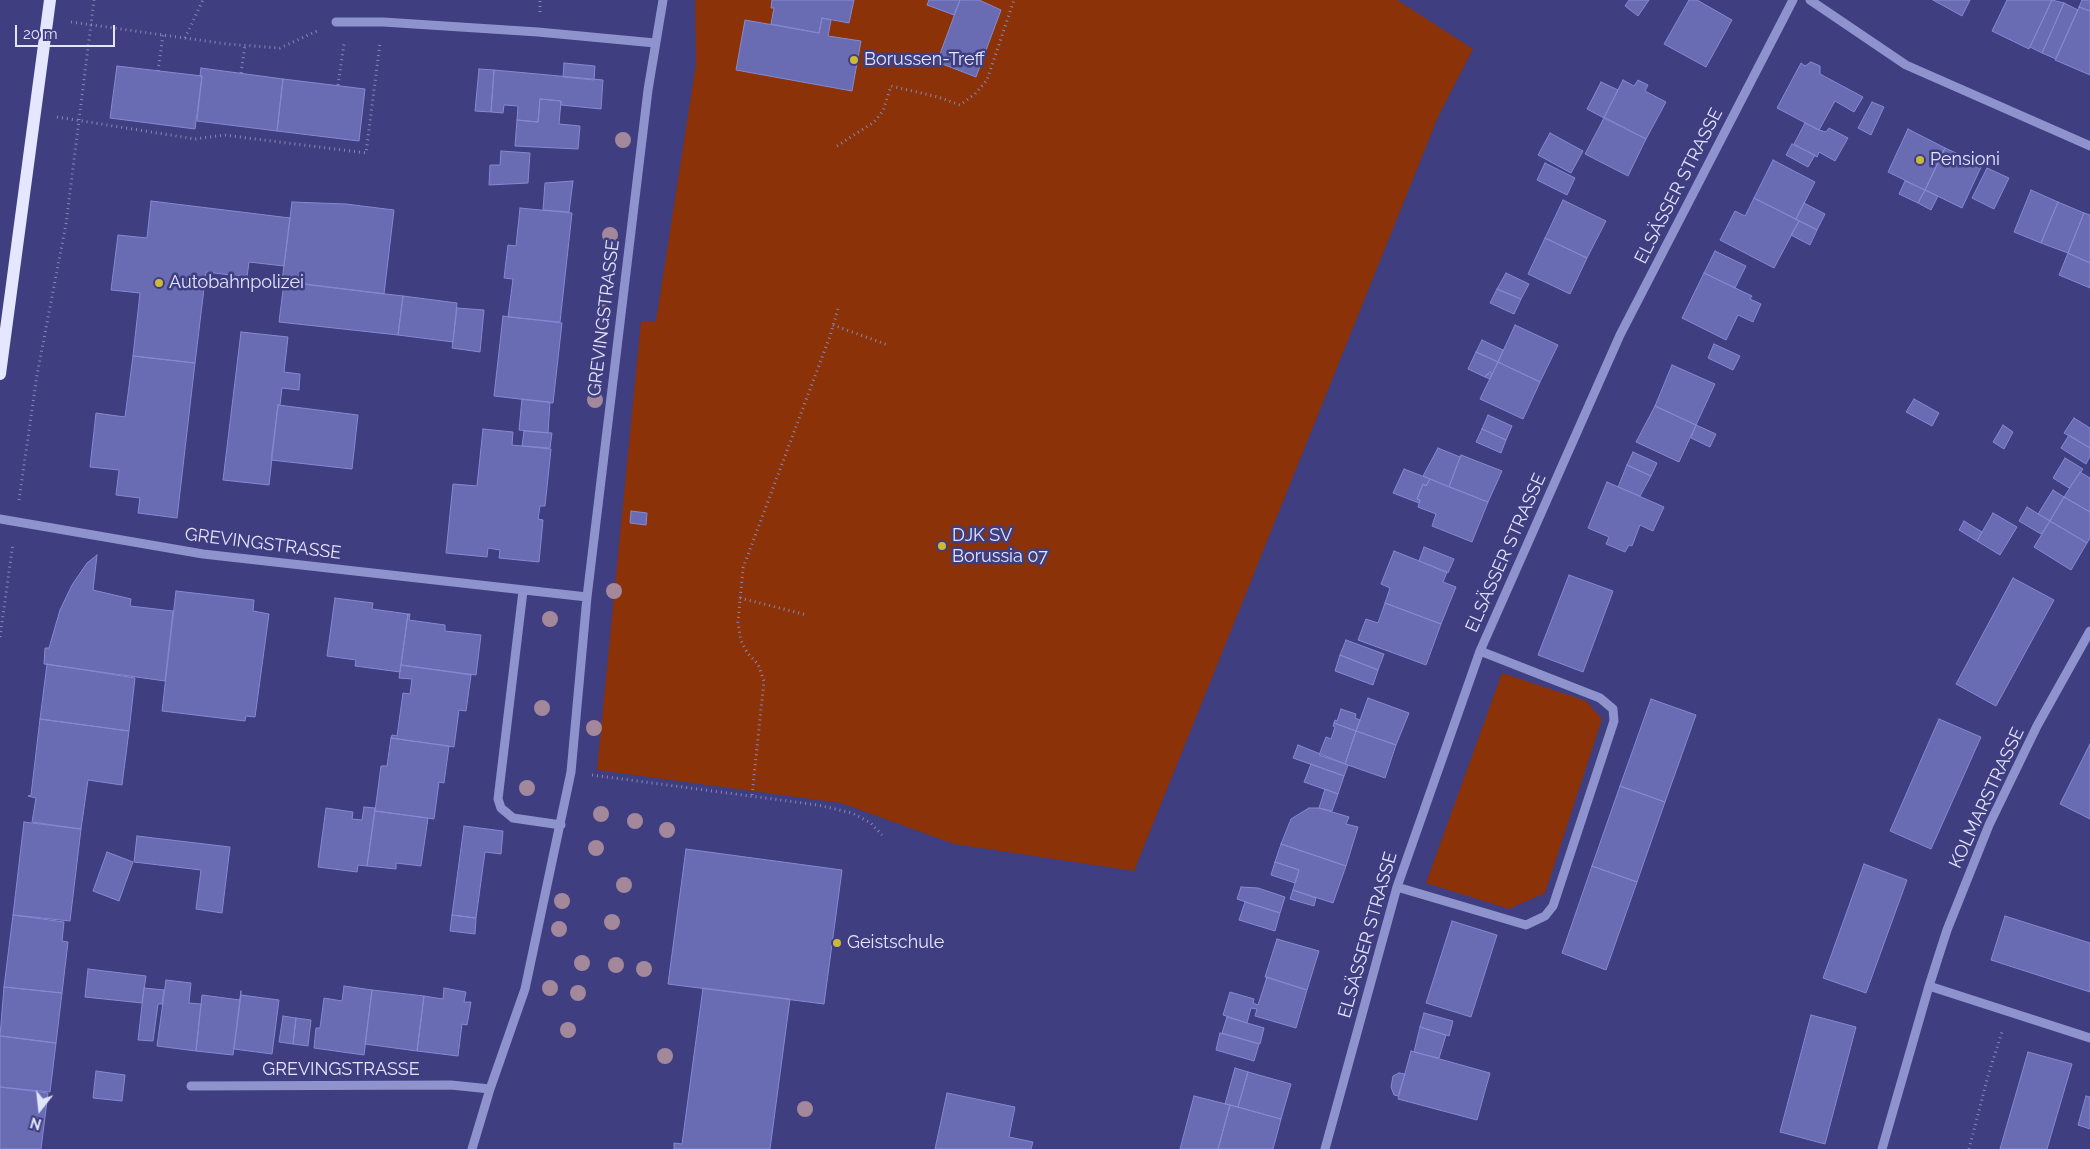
<!DOCTYPE html>
<html>
<head>
<meta charset="utf-8">
<style>
	body { margin:0 }
	#map { position:relative; width:2090px; height:1149px; overflow:hidden; background:#3e3e80; font-family:Raleway,sans-serif }
	canvas { display:block }
	.north { position:absolute; left:15px; top:1084px; width:50px; height:50px; -webkit-text-stroke:4px #3e3e80; paint-order:stroke; rotate:196deg; font-size:14px; font-weight:700; line-height:20px; text-align:center; color:#e2e5fd }
	.north::after { content:''; display:block; margin:auto; width:18px; height:22px; background:#e2e5fd; clip-path:polygon(50% 0,100% 100%,50% 72%,0 100%) }
	.scale { position:absolute; left:15px; top:25px; width:100px; height:22px; box-sizing:border-box; border:2px solid #e2e5fd; border-top:0; padding-left:6px; font-size:15px; line-height:18px; white-space:nowrap; color:#e2e5fd; -webkit-text-stroke:4px #3e3e80; paint-order:stroke }
</style>
</head>
<body>
<div id="map">
<canvas width="2090" height="1149"></canvas>
<div class="north">N</div>
<div class="scale">20 m</div>
</div>
<script>
const ctx = document.querySelector('canvas').getContext('2d');
ctx.lineJoin = 'round';
function fill(path, color) {
  ctx.fillStyle = color;
  ctx.fill(path, 'evenodd');
}
function shape(rows) {
  const path = new Path2D();
  for (const r of rows) {
    path.moveTo(r[0], r[1]);
    for (let i = 2; i < r.length; i += 2) path.lineTo(r[i], r[i + 1]);
  }
  return path;
}
function trace(path, color, width, dash) {
  ctx.strokeStyle = color;
  ctx.lineWidth = width;
  ctx.lineCap = dash ? 'butt' : 'round';
  ctx.setLineDash(dash || []);
  ctx.stroke(path);
}
function write(font, color, halo, rows, align = 'center') {
  ctx.font = font + ' Raleway,sans-serif';
  ctx.lineWidth = 5;
  ctx.setLineDash([]);
  ctx.textBaseline = 'middle';
  ctx.strokeStyle = halo;
  ctx.fillStyle = color;
  for (const [text, x, y, turn = 0] of rows) {
    ctx.save();
    ctx.translate(x, y);
    ctx.rotate((+turn || 0) * Math.PI / 180);
    ctx.textAlign = isNaN(turn) ? turn : align;
    if (halo) ctx.strokeText(text, 0, 0);
    ctx.fillText(text, 0, 0);
    ctx.restore();
  }
}
const green = shape([
	[695,0,1397,0,1473,49,1438,117,1134,871,954,844,841,803,597,770,641,321,656,321,696,64],
	[1502,673,1586,701,1602,719,1545,893,1509,909,1426,883]
]);
const building = shape([
	[772,0,854,0,849,23,822,18,819,33,771,24,774,8,771,8,772,0],
	[929,0,960,0,954,15,927,5,929,0],
	[960,0,979,0,1001,10,976,77,937,62,960,0],
	[1629,0,1649,0,1638,16,1625,6,1629,0],
	[1689,0,1697,0,1732,20,1706,67,1664,44,1689,0],
	[1933,0,1970,0,1962,16,1933,0],
	[2007,0,2052,0,2029,49,1992,31,2007,0],
	[2052,0,2064,3,2042,53,2030,47,2052,0],
	[2082,0,2090,0,2090,11,2079,7,2082,0],
	[2064,3,2078,10,2056,59,2042,53,2064,3],
	[2079,7,2090,11,2090,75,2055,60,2079,7],
	[822,18,831,20,828,36,861,41,852,91,736,70,745,20,819,33,822,18],
	[1811,62,1820,66,1820,74,1863,97,1854,112,1835,101,1819,130,1777,108,1801,63,1805,66,1811,62],
	[564,63,595,66,594,80,563,77,564,63],
	[117,66,202,76,195,129,110,118,117,66],
	[201,68,283,79,277,131,197,121,202,76,200,76,201,68],
	[479,69,494,70,491,112,475,111,479,69],
	[494,70,603,80,601,109,561,105,561,101,540,99,538,122,517,120,518,106,504,105,503,113,491,112,494,70],
	[283,79,365,89,359,141,277,131,283,79],
	[1623,80,1634,86,1638,80,1648,85,1645,91,1666,102,1646,139,1604,117,1623,80],
	[1601,82,1618,90,1604,118,1587,109,1601,82],
	[540,99,561,101,559,124,580,126,578,149,515,146,517,120,538,122,540,99],
	[1872,102,1884,107,1871,135,1858,128,1872,102],
	[1604,118,1646,139,1628,176,1585,154,1604,118],
	[1805,123,1819,130,1826,132,1829,128,1848,138,1835,161,1819,152,1817,157,1794,144,1805,123],
	[1908,129,1945,148,1925,190,1888,172,1908,129],
	[1550,133,1583,151,1571,173,1538,155,1550,133],
	[1792,144,1815,155,1808,167,1786,155,1792,144],
	[1945,148,1982,165,1962,208,1925,190,1945,148],
	[501,151,530,153,528,183,489,185,490,165,500,165,501,151],
	[1773,160,1815,182,1796,219,1754,198,1773,160],
	[1545,163,1575,178,1567,195,1537,180,1545,163],
	[1987,168,2009,178,1994,209,1972,198,1987,168],
	[573,181,569,212,543,210,545,183,573,181],
	[1905,181,1925,190,1918,203,1899,194,1905,181],
	[1925,190,1938,196,1931,210,1918,203,1925,190],
	[2031,190,2058,202,2041,243,2014,232,2031,190],
	[1754,198,1799,221,1774,268,1720,240,1735,211,1745,216,1754,198],
	[1563,200,1606,221,1587,258,1545,238,1563,200],
	[151,201,290,218,284,266,249,262,247,277,206,272,195,363,133,356,140,293,111,290,118,235,147,238,151,201],
	[292,202,346,204,394,210,384,294,282,281,292,202],
	[2058,202,2084,213,2068,253,2041,243,2058,202],
	[1804,203,1825,214,1817,230,1796,219,1804,203],
	[520,208,572,213,560,322,508,317,513,279,504,278,508,245,516,246,520,208],
	[2084,213,2090,215,2090,263,2068,253,2084,213],
	[1799,221,1817,230,1810,245,1791,235,1799,221],
	[1545,238,1587,258,1570,294,1528,274,1545,238],
	[1715,251,1746,266,1735,288,1704,273,1715,251],
	[2068,253,2090,263,2090,288,2059,275,2068,253],
	[1506,273,1529,284,1521,299,1497,289,1506,273],
	[1704,273,1752,296,1750,299,1761,304,1753,322,1738,315,1726,340,1682,318,1704,273],
	[284,282,403,296,398,335,279,322,284,282],
	[1497,289,1521,299,1514,314,1490,303,1497,289],
	[403,296,457,303,453,342,398,335,403,296],
	[457,308,484,310,480,352,452,348,457,308],
	[503,316,562,323,553,403,494,396,503,316],
	[1515,325,1558,345,1540,382,1498,362,1515,325],
	[241,332,288,337,284,372,300,374,299,390,282,388,280,405,278,405,269,485,223,480,241,332],
	[1482,340,1503,350,1498,362,1476,352,1482,340],
	[1714,344,1740,356,1733,370,1708,358,1714,344],
	[1476,352,1498,362,1492,374,1487,374,1485,377,1468,369,1476,352],
	[133,356,195,363,177,518,138,513,140,498,116,495,119,470,90,467,96,413,125,417,133,356],
	[1498,362,1540,382,1523,419,1480,399,1498,362],
	[1672,365,1715,384,1696,425,1655,406,1672,365],
	[1490,372,1492,374,1490,379,1485,377,1490,372],
	[522,399,550,402,548,433,519,430,522,399],
	[1914,399,1939,413,1932,426,1906,412,1914,399],
	[278,405,358,415,352,469,271,460,278,405],
	[1655,406,1696,425,1679,462,1636,442,1655,406],
	[1488,415,1512,426,1506,440,1482,429,1488,415],
	[2074,418,2090,428,2090,448,2064,433,2074,418],
	[1696,425,1716,434,1710,447,1691,438,1696,425],
	[2003,425,2013,432,2004,449,1993,442,2003,425],
	[483,429,513,432,512,445,551,449,545,506,540,506,538,519,543,520,539,562,499,558,500,550,488,548,487,557,446,553,453,484,477,486,483,429],
	[1482,429,1506,440,1501,453,1476,442,1482,429],
	[524,431,552,433,550,448,522,446,524,431],
	[2069,435,2090,448,2090,456,2086,464,2061,448,2069,435],
	[1438,448,1460,457,1449,487,1423,476,1438,448],
	[1633,452,1657,463,1651,476,1627,465,1633,452],
	[1461,455,1502,471,1488,502,1449,487,1461,455],
	[2065,458,2083,469,2069,488,2053,478,2065,458],
	[1627,465,1651,476,1640,496,1618,487,1627,465],
	[1404,469,1430,479,1426,486,1423,484,1417,499,1420,500,1419,503,1393,493,1404,469],
	[2080,472,2090,478,2090,512,2064,497,2080,472],
	[1430,479,1488,502,1472,542,1432,526,1436,514,1418,507,1420,500,1417,499,1423,484,1426,486,1430,479],
	[1607,482,1664,507,1653,531,1640,525,1632,546,1629,545,1625,552,1606,544,1609,537,1588,528,1607,482],
	[2053,490,2064,497,2050,521,2038,514,2053,490],
	[2064,497,2090,512,2090,538,2087,543,2050,521,2064,497],
	[2027,507,2050,521,2041,534,2019,521,2027,507],
	[631,511,647,513,646,525,630,523,631,511],
	[1993,513,2017,527,2000,555,1977,541,1993,513],
	[1964,521,1982,532,1977,541,1959,530,1964,521],
	[2050,521,2087,543,2071,570,2034,547,2050,521],
	[1424,547,1454,559,1448,573,1419,561,1424,547],
	[1394,551,1447,572,1443,582,1456,587,1441,624,1385,603,1390,588,1381,584,1394,551],
	[97,555,93,590,131,599,130,606,173,611,165,681,44,664,45,648,49,648,60,610,72,585,87,563,97,555],
	[1569,575,1613,591,1583,672,1538,655,1569,575],
	[2013,578,2054,600,1996,706,1956,684,2013,578],
	[176,591,254,600,253,611,269,614,255,717,246,716,245,721,162,711,176,591],
	[335,598,373,603,372,609,408,614,400,672,355,666,356,660,327,656,335,598],
	[1385,603,1441,624,1426,665,1358,640,1366,619,1378,623,1385,603],
	[408,614,410,614,409,620,445,625,445,631,481,635,476,675,401,665,408,614],
	[1346,640,1384,654,1378,670,1340,655,1346,640],
	[1340,655,1378,670,1373,685,1335,671,1340,655],
	[47,664,135,678,129,731,40,719,47,664],
	[401,665,471,675,466,711,459,710,454,747,391,738,392,735,397,736,403,693,410,694,412,679,399,678,401,665],
	[1368,698,1409,713,1396,745,1356,731,1368,698],
	[1651,699,1696,715,1665,802,1620,786,1651,699],
	[1341,709,1356,714,1355,718,1360,720,1356,731,1334,723,1335,720,1337,721,1341,709],
	[40,719,129,731,122,785,88,780,81,829,32,822,36,798,28,796,31,795,40,719],
	[1939,719,1981,737,1931,849,1890,831,1939,719],
	[1334,723,1356,731,1345,764,1319,755,1326,737,1331,739,1335,727,1333,726,1334,723],
	[1356,731,1396,745,1385,778,1345,764,1356,731],
	[391,738,449,746,444,783,439,782,434,819,375,811,381,766,387,766,391,738],
	[2090,744,2090,819,2060,804,2090,744],
	[1298,745,1348,765,1344,776,1293,758,1298,745],
	[1311,764,1344,776,1338,794,1304,782,1311,764],
	[1620,786,1665,802,1637,882,1592,866,1620,786],
	[1325,789,1338,794,1332,811,1319,808,1325,789],
	[364,807,375,808,367,866,358,865,357,872,318,867,326,808,353,812,352,819,362,820,364,807],
	[1309,808,1319,808,1349,817,1346,824,1358,827,1346,866,1281,844,1291,819,1309,808],
	[375,811,428,818,421,866,396,863,396,869,367,866,375,811],
	[24,822,81,829,70,921,13,915,24,822],
	[464,826,503,831,501,854,485,852,476,918,452,915,464,826],
	[137,836,230,847,222,913,196,909,201,870,134,862,137,836],
	[1281,844,1346,866,1333,903,1293,890,1299,870,1275,862,1281,844],
	[686,849,842,870,824,1004,668,984,686,849],
	[107,852,133,862,119,901,93,891,107,852],
	[1275,862,1299,870,1295,883,1271,875,1275,862],
	[1864,864,1907,880,1866,993,1823,978,1864,864],
	[1592,866,1637,882,1606,970,1562,953,1592,866],
	[1241,887,1258,888,1285,897,1280,913,1237,899,1241,887],
	[1293,890,1316,898,1314,906,1290,899,1293,890],
	[1245,902,1280,913,1275,931,1239,920,1245,902],
	[13,915,64,922,62,941,68,942,62,993,4,987,13,915],
	[452,915,476,918,475,934,450,931,452,915],
	[2005,916,2090,943,2090,992,1991,960,2005,916],
	[1452,921,1497,935,1471,1017,1426,1003,1452,921],
	[1277,939,1319,951,1307,990,1265,977,1277,939],
	[88,969,146,976,142,1003,85,997,88,969],
	[1267,977,1307,990,1296,1028,1255,1016,1257,1009,1251,1008,1247,1023,1223,1015,1230,992,1254,999,1253,1003,1258,1005,1267,977],
	[166,980,191,983,189,1003,201,1004,196,1051,157,1046,166,980],
	[344,986,372,990,364,1055,314,1048,316,1028,320,1028,324,998,342,1001,344,986],
	[4,987,62,993,56,1043,0,1036,4,987],
	[144,988,164,990,162,1004,158,1004,153,1041,138,1040,144,988],
	[444,988,466,992,464,1002,471,1002,467,1025,462,1024,458,1056,417,1051,424,996,443,999,444,988],
	[703,988,790,999,770,1149,674,1149,674,1143,682,1144,703,988],
	[372,990,424,996,417,1051,365,1044,372,990],
	[241,991,233,1055,196,1051,202,995,240,1000,241,991],
	[241,995,279,1000,272,1054,234,1049,241,995],
	[1424,1013,1453,1021,1449,1036,1420,1027,1424,1013],
	[1811,1015,1856,1027,1825,1144,1780,1132,1811,1015],
	[283,1016,296,1018,293,1044,279,1042,283,1016],
	[1227,1017,1264,1028,1260,1044,1222,1033,1227,1017],
	[296,1018,311,1020,308,1046,293,1044,296,1018],
	[1420,1027,1446,1035,1439,1058,1414,1052,1420,1027],
	[1220,1033,1259,1044,1254,1061,1216,1050,1220,1033],
	[0,1036,56,1043,50,1092,0,1087,0,1036],
	[1411,1051,1490,1073,1477,1120,1398,1099,1411,1051],
	[2028,1052,2072,1064,2047,1149,2000,1149,2028,1052],
	[1235,1068,1248,1072,1238,1107,1225,1104,1235,1068],
	[96,1071,125,1075,122,1101,93,1098,96,1071],
	[1248,1072,1291,1084,1281,1119,1238,1107,1248,1072],
	[1399,1073,1405,1074,1398,1096,1394,1095,1391,1087,1393,1076,1399,1073],
	[0,1087,48,1093,41,1149,0,1149,0,1087],
	[947,1093,1015,1107,1009,1137,1033,1142,1031,1149,935,1149,947,1093],
	[1194,1096,1230,1105,1218,1149,1180,1149,1194,1096],
	[2086,1096,2090,1097,2090,1129,2078,1125,2086,1096],
	[1230,1105,1281,1119,1273,1149,1218,1149,1230,1105]
]);
const path = shape([
	[540,12,540,0],
	[71,22,227,44,280,48,317,31],
	[185,38,203,0],
	[158,71,163,35],
	[241,73,245,45],
	[338,85,344,44],
	[57,117,195,139,224,135,366,153,380,43],
	[837,146,874,122,883,111,891,86,938,97,960,105,975,94,987,80,1014,0],
	[833,325,888,345],
	[19,500,37,375,66,224,94,0],
	[740,598,807,615],
	[0,637,13,543],
	[592,775,818,805,852,813,871,823,882,835],
	[752,795,764,681,758,664,748,654,741,641,738,622,743,568,830,336,838,309],
	[1969,1149,1988,1076,2002,1032]
]);
const minor = shape([
	[1810,0,1906,65,2090,146],
	[336,22,383,22,538,32,655,43],
	[0,519,203,554,587,597],
	[523,591,498,799,501,808,513,818,561,825],
	[1397,887,1526,925,1545,916,1553,906,1614,721,1613,709,1600,698,1480,651],
	[1929,986,2090,1038],
	[191,1086,451,1085,490,1089],
	[472,1149,490,1089,525,989,571,772,587,597,648,90,663,0],
	[1325,1149,1397,887,1480,651,1620,335,1793,0],
	[1882,1149,1929,986,1947,930,1989,825,2037,726,2090,631]
]);
const major = shape([
	[0,374,50,0]
]);
const trees = [
	[623,140],
	[610,235],
	[603,312],
	[595,400],
	[614,591],
	[550,619],
	[542,708],
	[594,728],
	[527,788],
	[601,814],
	[635,821],
	[667,830],
	[596,848],
	[624,885],
	[562,901],
	[612,922],
	[559,929],
	[582,963],
	[616,965],
	[644,969],
	[550,988],
	[578,993],
	[568,1030],
	[665,1056],
	[805,1109]
];
const markers = [
	[854,60,5,"#ccb938"],
	[1920,160,5,"#ccb938"],
	[159,283,5,"#ccb938"],
	[942,546,5,"#ccb938"],
	[837,943,5,"#ccb938"]
];
const poiNames = [
	["Borussen-Treff",864,60],
	["Pensioni",1930,160],
	["Autobahnpolizei",169,283],
	["DJK SV",952,536],
	["Borussia 07",952,557],
	["Geistschule",847,943]
];
const streetNames = [
	["ELSÄSSER STRASSE",1679,186,-63],
	["GREVINGSTRASSE",604,318,-83],
	["GREVINGSTRASSE",263,544,7],
	["ELSÄSSER STRASSE",1506,553,-66],
	["KOLMARSTRASSE",1987,798,-65],
	["ELSÄSSER STRASSE",1368,935,-74],
	["GREVINGSTRASSE",341,1070]
];
fill(green, '#8b3208');
fill(building, '#696cb3');
trace(building, '#8589d2', 1);
trace(path, '#8788b7', 3, [1, 4]);
trace(minor, '#8e93ce', 9);
trace(major, '#e4e7ff', 12);
ctx.fillStyle = '#a3879a';
for (const [x, y] of trees) {
  ctx.beginPath();
  ctx.arc(x, y, 8, 0, 2 * Math.PI);
  ctx.fill();
}
for (const [x, y, r, color] of markers) {
  const dot = new Path2D();
  dot.arc(x, y, r, 0, 2 * Math.PI);
  ctx.fillStyle = color;
  ctx.fill(dot);
  trace(dot, '#3e3e80', 2);
}
write('18px', '#e2e5fd', '#3e3e80', poiNames, 'left');
write('18px', '#e2e5fd', '#3e3e80', streetNames);
</script>
</body>
</html>
